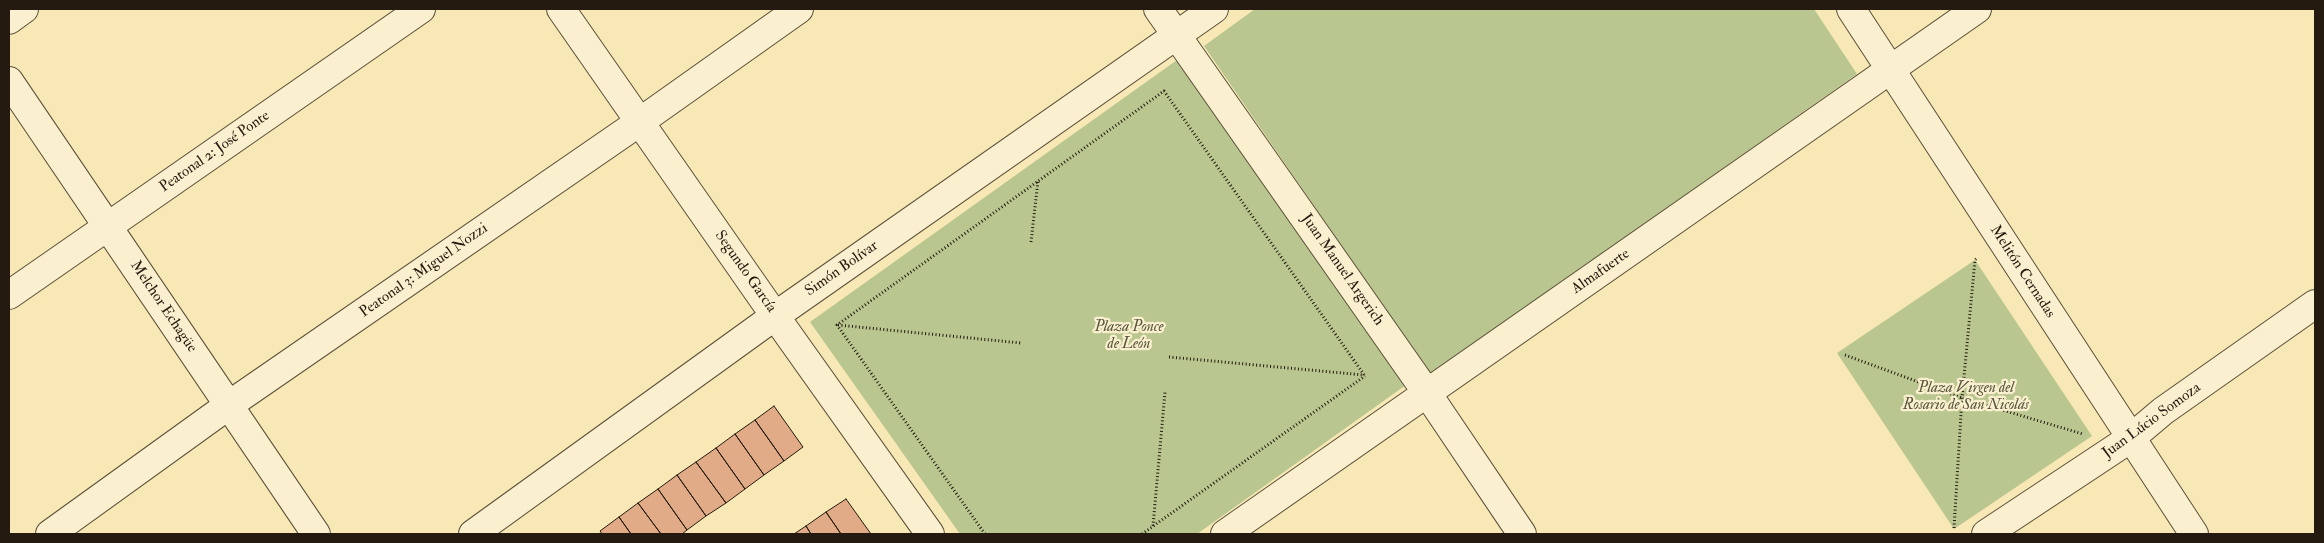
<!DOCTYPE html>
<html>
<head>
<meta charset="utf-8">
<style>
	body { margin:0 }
	#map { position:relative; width:2324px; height:543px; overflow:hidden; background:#f7e8b5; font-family:"IM FELL Double Pica",serif }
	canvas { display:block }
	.frame { position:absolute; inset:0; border:10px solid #241a0f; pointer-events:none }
</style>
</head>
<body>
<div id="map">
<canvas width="2324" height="543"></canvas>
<div class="frame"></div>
</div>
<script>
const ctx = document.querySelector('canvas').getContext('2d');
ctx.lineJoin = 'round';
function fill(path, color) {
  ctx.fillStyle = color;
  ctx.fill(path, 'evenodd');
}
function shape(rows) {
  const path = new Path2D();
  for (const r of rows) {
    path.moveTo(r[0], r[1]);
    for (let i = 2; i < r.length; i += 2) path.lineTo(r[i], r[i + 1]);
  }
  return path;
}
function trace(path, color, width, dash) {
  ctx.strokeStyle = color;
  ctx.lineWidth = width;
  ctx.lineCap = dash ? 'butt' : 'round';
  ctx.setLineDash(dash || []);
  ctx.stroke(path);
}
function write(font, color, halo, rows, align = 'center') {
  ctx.font = font + ' "IM FELL Double Pica",serif';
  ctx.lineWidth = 4.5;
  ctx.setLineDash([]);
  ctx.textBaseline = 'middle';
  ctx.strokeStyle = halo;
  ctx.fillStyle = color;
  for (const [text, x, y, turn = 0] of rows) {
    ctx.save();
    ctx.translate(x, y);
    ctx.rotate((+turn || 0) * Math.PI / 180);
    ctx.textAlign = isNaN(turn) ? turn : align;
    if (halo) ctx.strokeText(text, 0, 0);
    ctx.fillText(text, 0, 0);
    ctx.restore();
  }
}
const green = shape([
	[1255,9,1814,9,1857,74,1430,374,1204,46],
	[1177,60,1406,385,1197,534,960,534,810,322],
	[1975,260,2092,436,1954,529,1837,353]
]);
const building = shape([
	[774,406,803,447,784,461,755,420,774,406],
	[755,420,784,461,764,475,735,434,755,420],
	[735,434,764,475,745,489,716,448,735,434],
	[716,448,745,489,726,503,696,462,716,448],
	[696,462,726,503,706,516,677,475,696,462],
	[677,475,706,516,687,530,658,489,677,475],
	[658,489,687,530,682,534,661,534,638,503,658,489],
	[846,499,871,534,841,534,826,512,846,499],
	[638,503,661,534,631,534,619,517,638,503],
	[826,512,841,534,811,534,806,526,826,512],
	[619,517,631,534,602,534,600,531,619,517],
	[806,526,811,534,794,534,806,526]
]);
const path = shape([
	[1031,242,1038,181],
	[838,325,1021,343],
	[1845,355,1962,398,2083,434],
	[1169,357,1364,375],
	[1153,526,1165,392],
	[1954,528,1962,398,1975,260,1977,258],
	[985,534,837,325,1164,91,1365,376],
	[1142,534,1365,376]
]);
const minor = shape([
	[561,9,775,316,930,534],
	[1158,9,1427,393,1522,534],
	[1851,9,2194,534],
	[9,20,24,9],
	[9,81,316,534],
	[9,295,421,9],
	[50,534,229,405,641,121,799,9],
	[473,534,775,316,1214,9],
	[1225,534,1977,9],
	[1986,534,2131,438,2163,411,2315,304]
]);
const streetNames = [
	["Peatonal 2: José Ponte",215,152,-35],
	["Simón Bolívar",842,269,-35],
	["Juan Manuel Argerich",1342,270,55],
	["Peatonal 3: Miguel Nozzi",424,271,-35],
	["Segundo García",745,272,55],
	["Almafuerte",1601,272,-35],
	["Melitón Cernadas",2022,272,57],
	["Melchor Echagüe",163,307,56],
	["Juan Lúcio Somoza",2152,421,-36]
];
const parkNames = [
	["Plaza Ponce",1129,328],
	["de León",1129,345],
	["Plaza Virgen del",1966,389],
	["Rosario de San Nicolás",1966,406]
];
fill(green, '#bac68f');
fill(building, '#e0ab86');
trace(building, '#241a0f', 1);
trace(minor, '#594e38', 30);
trace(path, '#241a0f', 3, [1, 2.5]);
trace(minor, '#faf0cf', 28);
write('15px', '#241a0f', '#faf0cf', streetNames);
write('italic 15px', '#58563c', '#faf0cf', parkNames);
</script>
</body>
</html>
